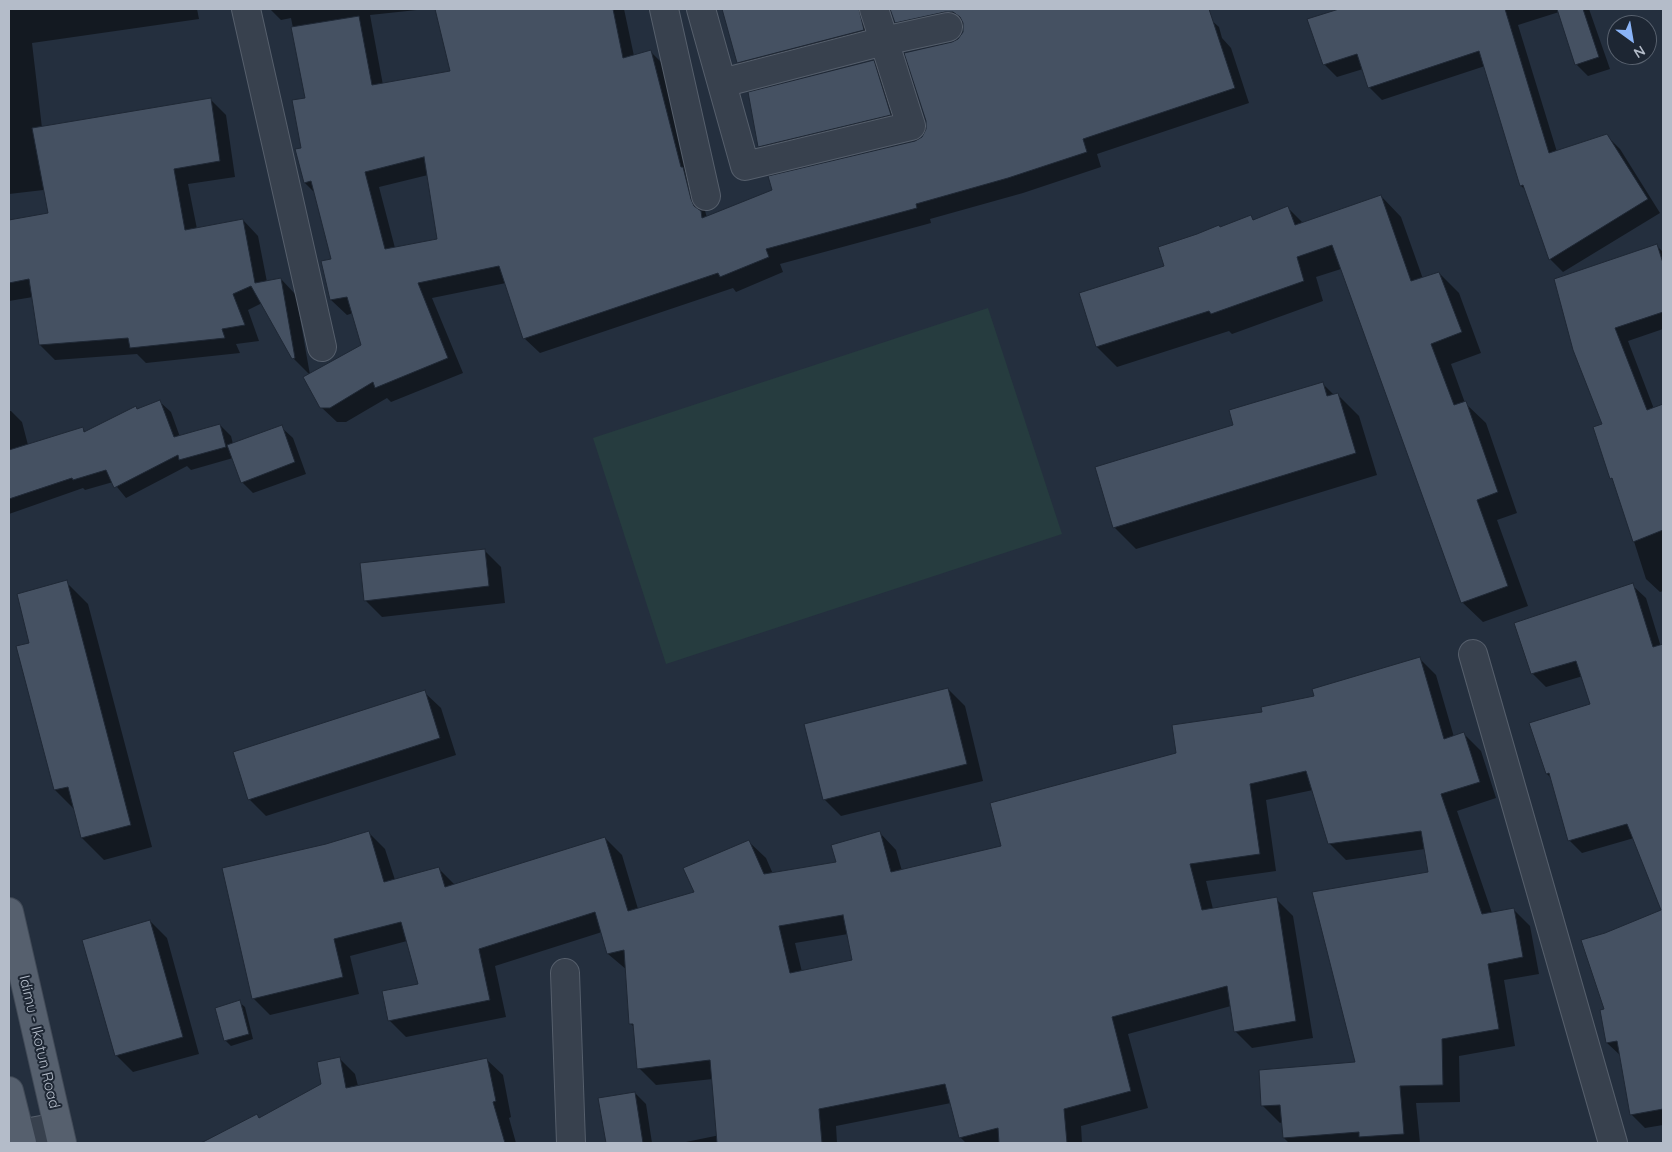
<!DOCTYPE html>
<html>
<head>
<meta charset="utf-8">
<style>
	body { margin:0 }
	#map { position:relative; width:1672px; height:1152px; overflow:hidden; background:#242f3e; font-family:Quicksand,sans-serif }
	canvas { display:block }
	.frame { position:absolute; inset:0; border:10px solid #b4bcc9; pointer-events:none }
	.north { position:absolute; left:1607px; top:15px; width:50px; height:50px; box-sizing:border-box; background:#1d2633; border:1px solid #59626f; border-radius:50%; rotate:148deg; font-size:14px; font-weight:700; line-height:20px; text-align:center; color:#b4bcc9 }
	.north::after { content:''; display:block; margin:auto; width:18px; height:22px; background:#8ab4f8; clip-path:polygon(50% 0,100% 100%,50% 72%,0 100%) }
</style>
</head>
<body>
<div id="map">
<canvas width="1672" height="1152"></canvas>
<div class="frame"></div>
<div class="north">N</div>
</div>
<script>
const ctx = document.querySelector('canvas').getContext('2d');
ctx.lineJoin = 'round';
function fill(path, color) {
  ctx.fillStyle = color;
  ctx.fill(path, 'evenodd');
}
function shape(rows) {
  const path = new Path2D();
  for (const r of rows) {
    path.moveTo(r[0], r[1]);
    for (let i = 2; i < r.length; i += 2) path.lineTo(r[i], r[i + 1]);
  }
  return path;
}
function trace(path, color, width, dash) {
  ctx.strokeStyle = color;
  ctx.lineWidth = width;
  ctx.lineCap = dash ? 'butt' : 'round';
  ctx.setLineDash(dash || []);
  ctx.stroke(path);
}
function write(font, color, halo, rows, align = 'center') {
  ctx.font = font + ' Quicksand,sans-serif';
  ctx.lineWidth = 4;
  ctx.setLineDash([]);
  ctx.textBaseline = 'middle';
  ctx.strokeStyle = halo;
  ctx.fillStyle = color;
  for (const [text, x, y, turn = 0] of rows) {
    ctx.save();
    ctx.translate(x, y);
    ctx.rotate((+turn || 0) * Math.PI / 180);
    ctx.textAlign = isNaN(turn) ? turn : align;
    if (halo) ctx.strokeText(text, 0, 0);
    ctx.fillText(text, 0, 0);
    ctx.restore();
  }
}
const green = shape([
	[988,308,1062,534,666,664,593,438]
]);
const shadow = shape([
	[9,9,197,9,199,19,32,43,42,128,210,99,226,115,235,177,188,184,197,229,243,220,258,236,267,282,281,279,296,295,310,375,362,345,353,313,347,315,331,300,332,260,315,193,305,183,302,149,307,98,291,18,281,20,270,9,426,9,370,15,383,85,452,72,436,9,624,9,634,56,651,52,666,67,707,218,922,138,927,131,952,43,959,40,964,33,964,26,911,37,896,22,892,9,1208,9,1210,19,1219,27,1222,38,1231,48,1249,103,1097,154,1101,167,1023,193,930,219,931,223,780,264,783,272,736,292,733,288,540,353,524,338,506,283,432,298,463,373,391,402,387,398,346,422,337,422,321,407,310,375,293,358,262,303,248,310,259,341,236,344,240,353,146,363,137,354,55,360,40,345,33,297,9,301,9,222,124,201,121,181,9,194],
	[428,175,439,240,395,248,379,187],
	[723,9,885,9,874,30,753,77,738,62],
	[1343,9,1589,9,1610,69,1588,76,1576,64,1559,12,1518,25,1557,152,1607,136,1620,149,1660,213,1563,272,1550,259,1527,191,1521,186,1485,66,1382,100,1369,87,1363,69,1337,77,1324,64,1309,20],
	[873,61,890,78,907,131,776,163,759,146],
	[1381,196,1401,217,1423,279,1439,273,1459,293,1481,353,1451,364,1465,403,1486,423,1517,513,1497,520,1528,606,1483,622,1462,602,1341,269,1316,277,1323,301,1232,334,1229,331,1117,367,1097,347,1080,294,1166,267,1220,228,1251,217,1254,220,1288,208,1304,224],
	[1656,245,1663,252,1663,329,1628,341,1654,409,1663,406,1663,591,1660,592,1646,579,1615,482,1611,478,1603,425,1574,350],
	[1322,383,1334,395,1337,394,1359,416,1377,475,1136,549,1114,527,1235,425],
	[160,402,171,412,180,437,220,425,231,436,233,444,281,427,293,438,306,474,253,493,242,482,233,458,191,470,187,466,126,498,113,482,85,490,83,488,9,514,9,411,11,411,22,422,28,445,82,429,86,432,136,407,138,410],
	[484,550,501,567,505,603,382,617,365,600],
	[66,582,88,604,152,847,104,860,82,838,75,810,55,790,18,647,31,644],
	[1632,585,1646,598,1661,647,1663,649,1663,1125,1645,1128,1632,1115,1621,1056,1607,1043,1602,1011,1606,1010,1605,934,1663,911,1634,838,1582,853,1569,840,1551,778,1547,774,1531,724,1591,704,1583,676,1546,687,1532,673],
	[1419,658,1436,675,1454,737,1464,734,1481,751,1496,798,1457,811,1492,913,1513,909,1530,926,1539,974,1504,980,1515,1046,1459,1056,1460,1102,1416,1103,1420,1143,1289,1143,1284,1138,1282,1122,1280,1123,1263,1106,1356,1063,1429,873,1425,849,1346,860,1329,843,1313,790,1266,800,1276,871,1206,881,1213,909,1276,899,1293,916,1313,1038,1252,1048,1235,1031,1231,1006,1128,1034,1148,1108,1081,1126,1082,1143,966,1143,960,1137,951,1103,836,1126,837,1143,793,1143,792,1130,738,1142,739,1143,681,1143,725,1134,713,1079,656,1085,639,1068,634,1027,631,1024,627,970,608,954,602,932,495,966,506,1017,406,1037,389,1020,419,985,407,941,350,956,359,994,270,1015,253,998,326,845,368,832,385,849,395,880,438,868,455,885,605,838,622,855,638,909,695,893,749,842,766,858,773,874,837,863,880,833,896,850,902,871,1003,847,1177,754,1263,713,1316,696],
	[848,934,853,961,802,972,795,943],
	[948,689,965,706,983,781,841,816,824,799],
	[424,692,441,708,456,755,266,816,249,799],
	[150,921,167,938,199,1054,133,1072,116,1055],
	[239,1002,245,1007,253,1039,231,1046,225,1040],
	[339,1058,355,1074,358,1086,486,1059,503,1075,511,1117,509,1118,516,1143,204,1143,257,1116,260,1119,323,1084],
	[635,1093,646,1104,652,1143,607,1143,600,1099]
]);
const building = shape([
	[435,9,613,9,623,58,651,50,681,167,683,167,691,199,694,206,701,211,702,218,772,190,768,176,915,141,922,137,926,129,926,121,904,53,952,42,958,39,963,32,963,23,960,17,953,12,945,12,895,23,890,9,1209,9,1235,88,1083,139,1087,152,1008,178,916,204,917,208,766,249,769,257,720,277,718,273,523,339,499,266,418,283,448,358,375,388,373,382,330,408,320,408,303,377,361,345,347,297,330,300,321,261,331,259,311,181,304,183,295,149,301,148,292,100,305,98,291,27,359,16,372,85,450,71,435,9],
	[424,157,437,239,385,249,365,172,424,157],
	[722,9,859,9,864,30,737,63,722,9],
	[1339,9,1505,9,1549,153,1607,134,1648,199,1549,260,1523,185,1520,186,1479,51,1368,88,1357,54,1323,65,1307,19,1339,9],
	[1557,9,1583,9,1599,57,1575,65,1557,9],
	[874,60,891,115,758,147,748,92,874,60],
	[211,98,220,161,174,169,185,230,243,219,255,283,281,278,295,358,292,359,251,286,233,294,245,325,222,329,225,338,130,348,128,338,39,345,29,279,9,283,9,220,48,213,32,128,211,98],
	[1381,195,1411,281,1439,272,1462,332,1431,344,1454,405,1466,401,1498,492,1477,500,1508,586,1461,603,1332,245,1297,257,1304,281,1211,314,1209,311,1096,347,1079,293,1164,266,1158,247,1197,234,1219,225,1220,227,1251,215,1253,220,1288,206,1295,225,1381,195],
	[1657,244,1663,263,1663,312,1615,328,1647,410,1663,404,1663,530,1633,542,1612,478,1610,479,1593,427,1602,424,1573,350,1554,279,1657,244],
	[1323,382,1327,396,1338,393,1356,453,1113,528,1095,467,1233,425,1229,410,1323,382],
	[160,400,174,437,220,424,226,447,179,460,178,455,114,488,106,470,73,480,72,478,9,499,9,450,83,427,84,432,136,406,137,409,160,400],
	[282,425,295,462,241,483,227,445,282,425],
	[485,549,489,586,364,601,360,563,485,549],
	[67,580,131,825,81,838,68,787,54,790,16,646,29,643,17,594,67,580],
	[1633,583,1653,647,1663,644,1663,1109,1630,1115,1617,1041,1606,1043,1600,1010,1604,1009,1581,940,1605,933,1661,910,1627,824,1568,841,1549,773,1546,774,1529,723,1590,704,1576,661,1531,674,1514,623,1633,583],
	[1420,657,1444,739,1464,732,1480,782,1441,794,1482,914,1514,908,1523,957,1488,964,1499,1029,1442,1039,1443,1085,1400,1086,1404,1134,1359,1137,1359,1132,1283,1138,1280,1105,1261,1106,1259,1070,1355,1062,1312,892,1428,872,1421,831,1328,844,1306,771,1250,784,1260,854,1190,864,1202,910,1277,897,1296,1021,1234,1032,1227,986,1112,1017,1131,1091,1064,1109,1067,1143,999,1143,998,1128,959,1138,945,1084,819,1109,822,1143,717,1143,710,1060,637,1069,633,1024,629,1024,624,950,607,954,595,912,479,949,490,1000,388,1021,382,991,418,984,401,922,334,939,343,977,252,999,222,868,326,844,369,831,384,882,439,867,445,887,605,837,628,911,694,892,683,868,749,840,764,874,836,862,831,845,880,831,891,872,1001,846,990,803,1176,753,1172,725,1262,712,1261,707,1314,696,1312,689,1420,657],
	[843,915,852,960,790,973,779,926,843,915],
	[948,688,967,764,823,800,804,724,948,688],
	[425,690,440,738,248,800,233,752,425,690],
	[150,920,183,1037,115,1056,82,940,150,920],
	[240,1000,249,1034,224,1041,215,1008,240,1000],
	[340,1057,346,1088,487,1058,496,1101,493,1102,505,1143,201,1143,257,1114,259,1118,321,1084,317,1062,340,1057],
	[635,1092,643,1143,606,1143,598,1098,635,1092]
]);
const street = shape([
	[246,9,322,347],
	[664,9,706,196],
	[701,9,745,166,911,126,874,9],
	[722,83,884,41,948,27],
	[1473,654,1613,1143],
	[565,973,571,1143],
	[9,1138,20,1134,58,1127]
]);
const primary = shape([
	[9,912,62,1143],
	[9,1091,22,1143]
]);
const streetNames = [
	["Idimu - Ikotun Road",39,1042,77]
];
fill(green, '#263c3f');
fill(shadow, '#0007');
fill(building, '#455162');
trace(building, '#1f2835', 1);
trace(street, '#565f6c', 30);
trace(primary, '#414a57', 30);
trace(street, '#38414e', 28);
trace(primary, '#56606e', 28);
write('15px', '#b4bcc9', '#1d2633', streetNames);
</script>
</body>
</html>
